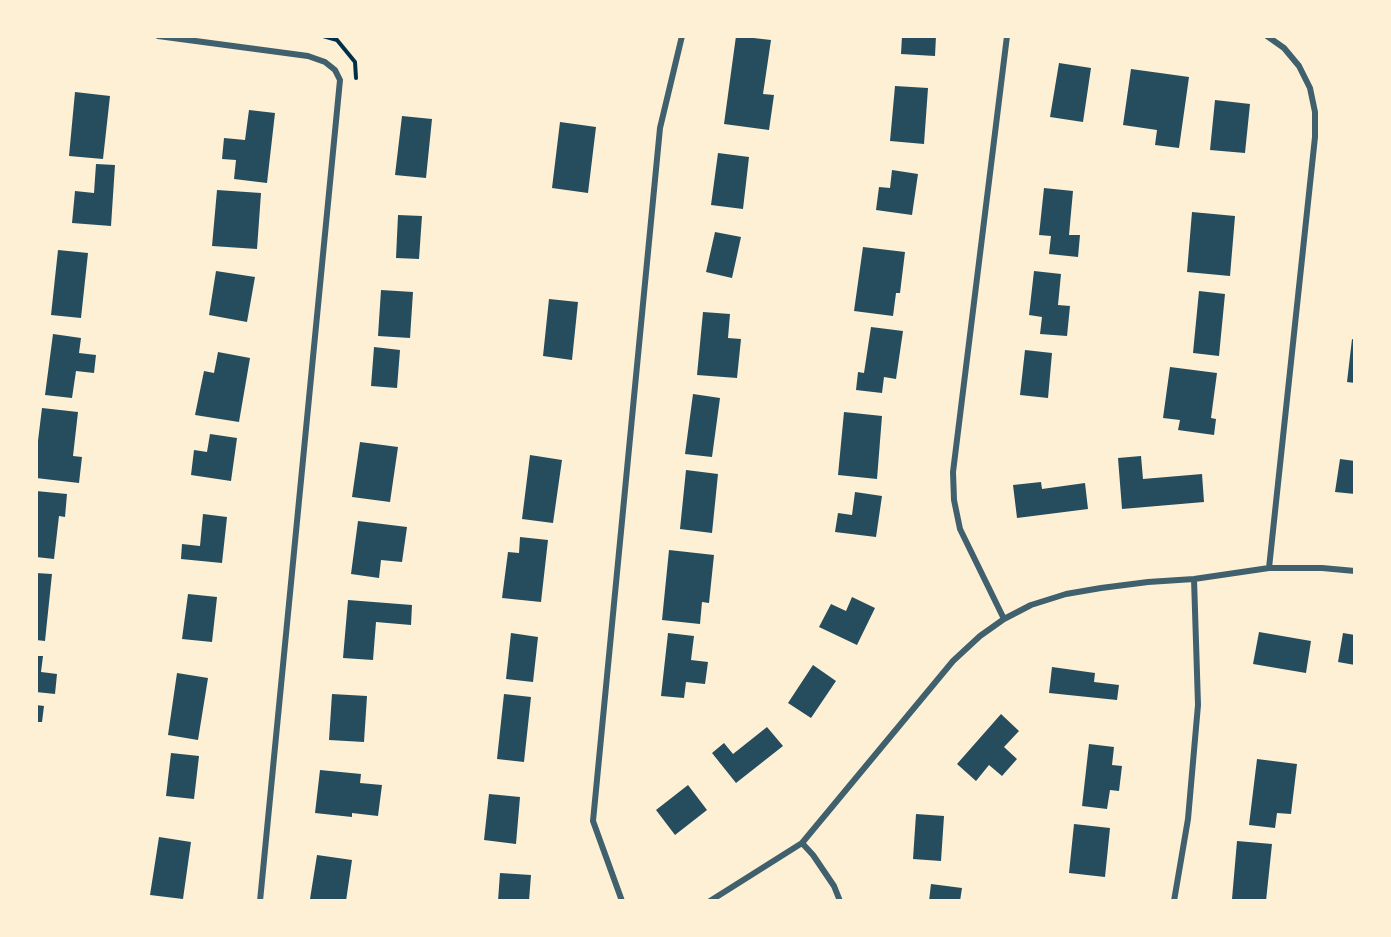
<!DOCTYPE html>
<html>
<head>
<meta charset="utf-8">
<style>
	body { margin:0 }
	#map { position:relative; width:1391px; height:937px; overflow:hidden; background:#fdf0d5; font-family:"PT Sans",sans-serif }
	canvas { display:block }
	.frame { position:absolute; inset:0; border:38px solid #fdf0d5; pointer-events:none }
</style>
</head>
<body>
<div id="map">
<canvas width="1391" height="937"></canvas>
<div class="frame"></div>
</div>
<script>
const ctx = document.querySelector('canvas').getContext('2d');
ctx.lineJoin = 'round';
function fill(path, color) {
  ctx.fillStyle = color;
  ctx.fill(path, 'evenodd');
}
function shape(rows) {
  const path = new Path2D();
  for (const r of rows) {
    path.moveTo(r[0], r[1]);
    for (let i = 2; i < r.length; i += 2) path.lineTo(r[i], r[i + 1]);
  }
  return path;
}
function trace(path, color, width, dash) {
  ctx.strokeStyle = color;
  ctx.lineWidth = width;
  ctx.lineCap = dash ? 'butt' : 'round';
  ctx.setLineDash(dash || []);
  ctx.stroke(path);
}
const building = shape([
	[736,36,771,40,763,94,774,95,769,130,724,124],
	[902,36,936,36,935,56,901,54],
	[1059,63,1091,68,1083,122,1050,117],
	[1131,69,1189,77,1179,148,1155,145,1157,130,1123,125],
	[895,86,928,88,924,144,890,141],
	[75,92,110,96,103,159,69,156],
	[1215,100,1250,104,1245,153,1210,150],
	[249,110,275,113,267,183,234,179,236,160,222,159,224,138,245,140],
	[402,116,432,119,426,178,395,175],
	[560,122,596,127,588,193,552,188],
	[718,153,749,157,743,209,711,205],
	[96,164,115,165,111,226,72,223,75,191,94,193],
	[892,170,918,174,912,215,876,210,879,187,890,188],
	[1044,188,1073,191,1069,235,1080,235,1078,257,1049,254,1051,236,1039,235],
	[217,190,261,193,257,249,212,246],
	[1192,212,1235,216,1230,276,1187,272],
	[398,215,422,216,419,259,396,258],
	[715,232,741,237,732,278,706,272],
	[863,247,905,252,900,293,896,293,893,316,854,311],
	[58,250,88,253,81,318,51,315],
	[216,271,255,277,247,322,209,315],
	[1034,271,1061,274,1058,305,1070,306,1067,336,1040,334,1042,317,1029,315],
	[381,290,413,292,410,338,378,336],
	[1199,291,1225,294,1219,356,1193,353],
	[549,299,578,302,572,360,543,356],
	[703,312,730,314,728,338,741,339,737,378,697,375],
	[871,327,903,331,896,379,884,377,882,393,856,390,858,372,864,373],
	[53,334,81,338,79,353,96,355,94,373,76,371,72,398,45,395],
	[1352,339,1355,340,1355,383,1347,382],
	[374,347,400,350,397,388,371,386],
	[1025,350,1052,353,1048,398,1020,395],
	[218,352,250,358,239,422,195,415,204,371,214,373],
	[1170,367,1217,373,1211,418,1216,419,1214,435,1178,430,1180,420,1163,418],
	[693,394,720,398,712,457,685,454],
	[42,408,78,412,73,456,82,457,79,483,36,478,36,457],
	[844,412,882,416,877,479,838,475],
	[210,434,237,438,231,481,191,475,194,450,207,452],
	[360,442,398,447,390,502,352,497],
	[530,455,562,460,553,523,522,519],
	[1141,456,1143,479,1202,474,1204,502,1122,509,1118,458],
	[1340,459,1355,461,1355,494,1335,492],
	[686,470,718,474,712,533,680,529],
	[1041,482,1042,489,1085,483,1088,509,1017,518,1013,485],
	[36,491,67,494,65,517,59,516,54,559,36,557],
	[855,492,882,496,876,537,835,532,838,513,852,515],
	[203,514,227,517,222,563,181,559,182,544,200,546],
	[358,521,407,527,402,562,381,560,379,578,351,574],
	[520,537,548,540,541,602,502,598,508,552,519,553],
	[669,550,714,555,709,603,702,602,700,624,662,620],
	[36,573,52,574,45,641,36,640],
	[188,594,217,597,212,642,182,639],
	[852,597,875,608,857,645,819,627,831,604,846,611],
	[348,600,412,605,411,625,376,622,373,660,343,658],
	[1259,632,1311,641,1306,673,1253,664],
	[511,633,538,637,533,682,506,679],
	[668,633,694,636,691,660,708,662,705,684,686,682,684,698,661,696],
	[1343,633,1355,635,1355,665,1338,662],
	[36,656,43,656,41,672,57,674,55,694,36,692],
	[813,665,836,681,811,718,788,703],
	[1052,667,1095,673,1094,682,1119,685,1117,700,1049,693],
	[177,673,208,678,198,740,168,735],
	[332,694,367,696,364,742,329,740],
	[504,694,531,697,524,762,497,759],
	[36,705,44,706,42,722,36,722],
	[1001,714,1019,731,1004,747,1017,759,1002,776,989,765,976,781,957,764],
	[767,727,783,746,736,783,712,753,724,743,733,754],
	[1089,744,1114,747,1112,765,1122,766,1119,791,1110,790,1107,809,1082,806],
	[171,753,199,756,194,799,166,796],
	[1257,759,1297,764,1291,814,1277,813,1275,828,1249,825],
	[320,770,361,774,360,783,382,785,378,816,352,813,352,817,315,813],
	[688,785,707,810,675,835,656,810],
	[489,794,520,797,516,844,484,840],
	[916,814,944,816,941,861,913,859],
	[1074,824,1110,828,1105,877,1069,873],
	[159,837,191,842,183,899,150,895],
	[1237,841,1272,844,1266,901,1232,899],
	[317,855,352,860,346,901,310,899],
	[500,873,531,875,529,901,498,901],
	[931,884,962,888,960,901,929,901]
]);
const path = shape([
	[323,36,337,40,355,62,356,78]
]);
const minor = shape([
	[158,36,308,56,325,62,335,70,340,80,260,901],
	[1267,36,1284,48,1299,66,1310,88,1315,112,1315,137,1269,568],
	[1004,619,960,529,954,500,953,472,1007,36],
	[802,843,813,855,834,886,840,901],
	[622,901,593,821,660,128,682,36],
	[710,901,802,843,953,661,980,636,1004,619,1031,605,1066,594,1101,588,1148,582,1194,579,1269,568,1322,568,1355,571],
	[1174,901,1188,819,1198,705,1194,579]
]);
fill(building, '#264d5e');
trace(path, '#003049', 4);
trace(minor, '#3f606c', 6);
</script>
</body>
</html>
